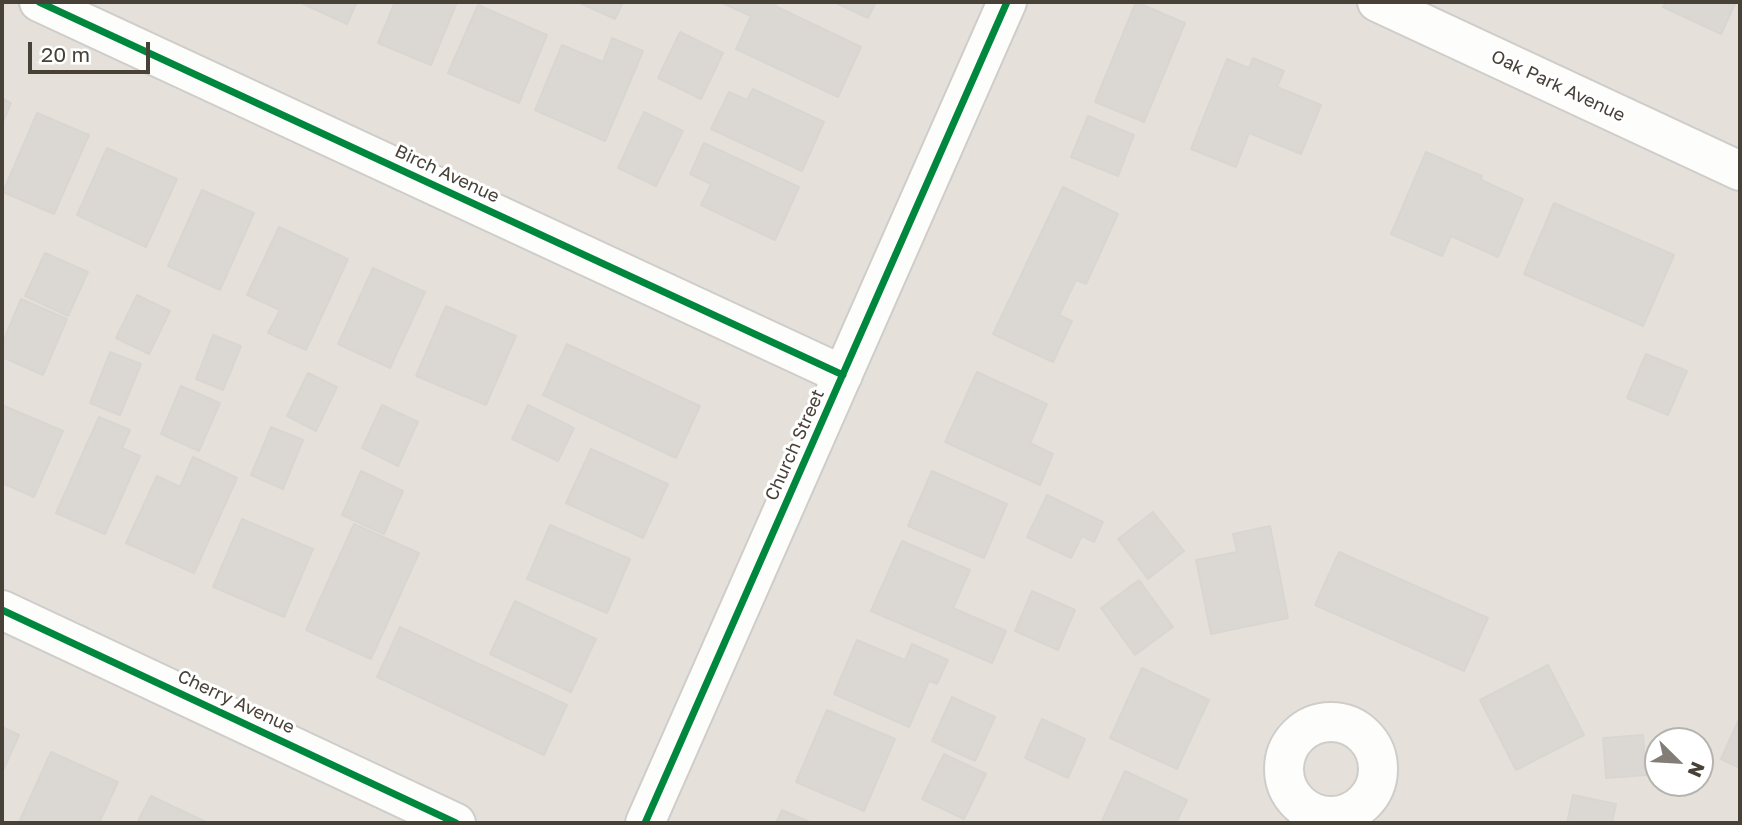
<!DOCTYPE html>
<html>
<head>
<meta charset="utf-8">
<style>
	body { margin:0 }
	#map { position:relative; width:1742px; height:825px; overflow:hidden; background:#f1efec; font-family:"Golos Text",sans-serif }
	canvas { display:block }
	.frame { position:absolute; inset:0; border:4px solid #474138; pointer-events:none }
	.north { position:absolute; left:1644px; top:727px; width:70px; height:70px; box-sizing:border-box; background:#fff; border:2px solid #b5b3af; border-radius:50%; rotate:114deg; font-size:19px; font-weight:700; line-height:28px; text-align:center; color:#474138 }
	.north::after { content:''; display:block; margin:auto; width:24px; height:32px; background:#827e77; clip-path:polygon(50% 0,100% 100%,50% 72%,0 100%) }
	.scale { position:absolute; left:28px; top:42px; width:122px; height:32px; box-sizing:border-box; border:4px solid #474138; border-top:0; padding-left:9px; font-size:21px; line-height:24px; white-space:nowrap; color:#474138; -webkit-text-stroke:5px #fff; paint-order:stroke }
</style>
</head>
<body>
<div id="map">
<canvas width="1742" height="825"></canvas>
<div class="frame"></div>
<div class="north">N</div>
<div class="scale">20 m</div>
</div>
<script>
const ctx = document.querySelector('canvas').getContext('2d');
ctx.lineJoin = 'round';
function fill(path, color) {
  ctx.fillStyle = color;
  ctx.fill(path, 'evenodd');
}
function shape(rows) {
  const path = new Path2D();
  for (const r of rows) {
    if (r.length === 3) {
      path.moveTo(r[0] + r[2], r[1]);
      path.arc(r[0], r[1], r[2], 0, 2 * Math.PI);
      continue;
    }
    path.moveTo(r[0], r[1]);
    for (let i = 2; i < r.length; i += 2) path.lineTo(r[i], r[i + 1]);
  }
  return path;
}
function trace(path, color, width, dash) {
  ctx.strokeStyle = color;
  ctx.lineWidth = width;
  ctx.lineCap = dash ? 'butt' : 'round';
  ctx.setLineDash(dash || []);
  ctx.stroke(path);
}
function write(font, color, halo, rows, align = 'center') {
  ctx.font = font + ' "Golos Text",sans-serif';
  ctx.lineWidth = 6;
  ctx.setLineDash([]);
  ctx.textBaseline = 'middle';
  ctx.strokeStyle = halo;
  ctx.fillStyle = color;
  for (const [text, x, y, turn = 0] of rows) {
    ctx.save();
    ctx.translate(x, y);
    ctx.rotate((+turn || 0) * Math.PI / 180);
    ctx.textAlign = isNaN(turn) ? turn : align;
    if (halo) ctx.strokeText(text, 0, 0);
    ctx.fillText(text, 0, 0);
    ctx.restore();
  }
}
const residential = shape([
	[2,2,1740,2,1740,823,2,823],
	[1658,741,1700,741,1700,783,1658,783]
]);
const building = shape([
	[299,2,357,2,347,24,299,2],
	[395,2,457,2,431,65,378,43,395,2],
	[578,2,623,2,615,19,578,2],
	[720,2,777,2,775,6,861,47,838,97,736,49,751,16,720,2],
	[834,2,876,2,868,18,834,2],
	[1136,2,1185,23,1144,122,1095,102,1136,2],
	[1666,2,1736,2,1721,34,1663,7,1666,2],
	[478,5,547,35,519,103,448,73,478,5],
	[680,32,723,53,701,99,658,78,680,32],
	[612,38,643,51,605,141,535,110,562,45,603,62,612,38],
	[1253,58,1284,71,1277,87,1321,105,1301,154,1249,133,1236,167,1191,149,1227,59,1249,68,1253,58],
	[753,89,824,122,802,171,711,129,729,92,747,100,753,89],
	[2,98,11,103,2,124,2,98],
	[644,112,683,131,656,186,618,168,644,112],
	[37,113,89,135,54,214,3,192,37,113],
	[1088,116,1134,135,1118,176,1071,157,1088,116],
	[704,143,799,187,775,240,701,205,711,184,690,174,704,143],
	[107,148,177,179,146,247,77,215,107,148],
	[1426,152,1482,176,1481,180,1523,199,1498,257,1451,236,1442,256,1391,234,1426,152],
	[1063,187,1118,214,1086,284,1076,280,1059,315,1072,321,1053,362,993,334,1063,187],
	[202,190,254,213,220,290,168,266,202,190],
	[1554,203,1674,255,1643,326,1524,274,1554,203],
	[279,227,348,259,306,350,268,333,280,310,247,295,279,227],
	[45,253,88,272,68,316,25,296,45,253],
	[373,268,425,292,390,368,338,344,373,268],
	[137,295,170,311,149,354,116,338,137,295],
	[21,299,67,319,43,375,2,357,2,344,21,299],
	[446,306,516,336,486,405,416,376,446,306],
	[213,335,241,346,223,390,196,379,213,335],
	[567,344,700,406,676,458,543,395,567,344],
	[110,352,141,364,120,415,90,403,110,352],
	[1646,354,1687,371,1668,415,1627,398,1646,354],
	[977,372,1047,404,1030,443,1053,454,1040,485,945,442,977,372],
	[308,373,337,387,316,431,287,416,308,373],
	[181,386,220,403,199,451,161,434,181,386],
	[2,405,63,431,34,497,2,483,2,405],
	[382,405,418,422,398,466,362,448,382,405],
	[528,405,574,428,558,461,512,439,528,405],
	[99,417,130,430,122,448,140,456,105,534,56,513,99,417],
	[271,427,303,440,283,489,251,475,271,427],
	[591,449,668,484,643,538,566,503,591,449],
	[193,457,237,478,194,573,126,543,157,476,180,487,193,457],
	[361,471,403,491,384,534,342,515,361,471],
	[932,471,1007,504,984,558,908,526,932,471],
	[1047,495,1103,522,1094,542,1082,536,1071,558,1027,537,1047,495],
	[1153,512,1184,551,1148,579,1118,539,1153,512],
	[242,519,313,549,284,617,213,587,242,519],
	[354,524,419,553,371,659,306,630,354,524],
	[550,525,630,559,607,613,527,579,550,525],
	[1270,526,1288,618,1211,634,1196,560,1237,552,1233,534,1270,526],
	[902,541,970,570,953,608,1006,631,992,663,871,611,902,541],
	[1339,552,1488,618,1464,671,1315,605,1339,552],
	[1139,580,1173,627,1135,655,1101,608,1139,580],
	[1032,591,1075,610,1058,650,1015,631,1032,591],
	[515,601,596,639,571,692,490,654,515,601],
	[400,627,567,705,544,755,377,677,400,627],
	[857,640,905,660,912,644,948,660,937,684,929,681,909,727,834,694,857,640],
	[1548,665,1584,735,1516,770,1480,700,1548,665],
	[1142,668,1209,700,1177,769,1110,738,1142,668],
	[952,697,995,717,975,761,932,741,952,697],
	[827,710,895,739,864,811,796,782,827,710],
	[1740,717,1740,768,1721,759,1740,717],
	[1042,719,1085,739,1068,778,1025,758,1042,719],
	[2,727,19,735,2,773,2,727],
	[1643,735,1646,775,1606,778,1603,738,1643,735],
	[51,752,118,782,99,823,27,823,20,820,51,752],
	[944,754,986,774,964,819,922,799,944,754],
	[1125,771,1187,800,1176,823,1101,823,1125,771],
	[1573,795,1616,804,1612,823,1567,823,1573,795],
	[151,796,208,823,137,823,151,796],
	[782,810,812,823,776,823,782,810]
]);
const minor = shape([
	[39,2,843,375],
	[1377,2,1740,171],
	[2,610,456,823],
	[1331,769,47],
	[645,823,1007,2]
]);
const cycleway = shape([
	[39,2,843,375],
	[2,610,456,823],
	[645,823,1007,2]
]);
const streetNames = [
	["Oak Park Avenue",1558,86,25],
	["Birch Avenue",447,174,25],
	["Church Street",795,445,-66],
	["Cherry Avenue",236,702,25]
];
fill(residential, '#e5e1da');
fill(building, '#dbd8d4');
trace(building, '#d9d6d2', 2);
trace(minor, '#cfcdca', 42);
trace(minor, '#fdfdfc', 38);
trace(cycleway, '#00873e', 7);
write('18px', '#474138', '#fff', streetNames);
</script>
</body>
</html>
